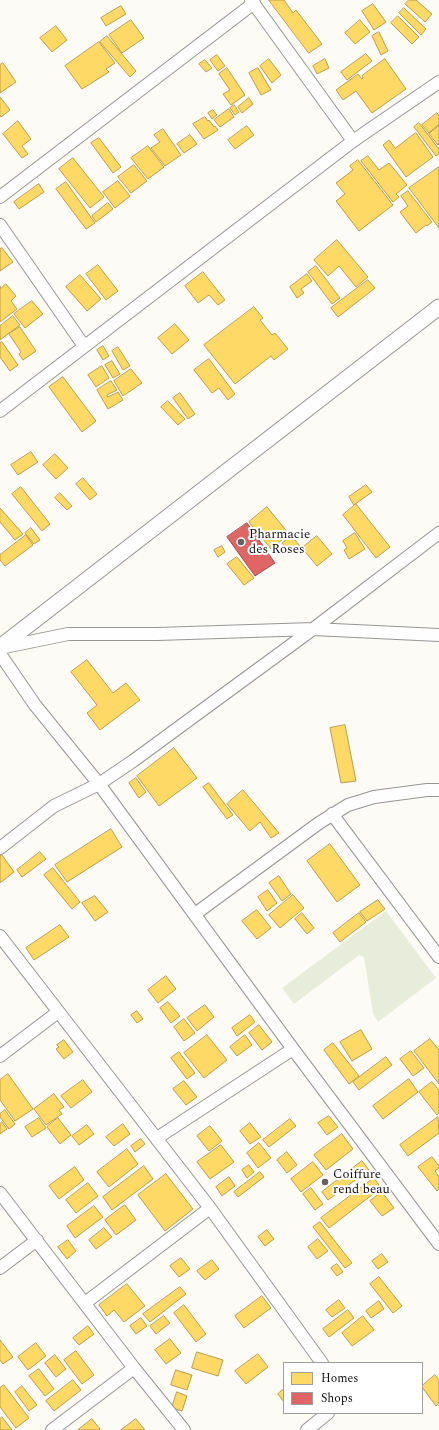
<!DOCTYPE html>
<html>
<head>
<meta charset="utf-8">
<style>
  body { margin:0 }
  #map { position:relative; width:439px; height:1430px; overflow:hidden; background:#fcfbf6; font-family:Spectral,serif }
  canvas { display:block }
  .legend { position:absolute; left:283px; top:1362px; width:140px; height:52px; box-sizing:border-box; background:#fff; border:1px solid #9f9f9f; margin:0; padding:5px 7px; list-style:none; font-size:12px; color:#101010 }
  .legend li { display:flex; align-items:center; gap:8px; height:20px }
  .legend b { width:20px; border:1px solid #9f9f9f }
</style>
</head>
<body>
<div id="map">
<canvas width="439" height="1430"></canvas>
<ul class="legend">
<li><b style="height:11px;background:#ffd966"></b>Homes</li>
<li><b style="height:11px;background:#e06666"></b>Shops</li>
</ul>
</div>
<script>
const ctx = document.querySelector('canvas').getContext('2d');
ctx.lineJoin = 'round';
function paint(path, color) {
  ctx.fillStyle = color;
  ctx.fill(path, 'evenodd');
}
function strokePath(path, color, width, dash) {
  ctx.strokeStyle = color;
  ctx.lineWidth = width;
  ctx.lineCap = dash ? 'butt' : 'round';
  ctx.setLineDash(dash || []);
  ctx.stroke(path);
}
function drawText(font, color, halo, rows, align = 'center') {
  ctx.font = font + ' Spectral,serif';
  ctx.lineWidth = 4;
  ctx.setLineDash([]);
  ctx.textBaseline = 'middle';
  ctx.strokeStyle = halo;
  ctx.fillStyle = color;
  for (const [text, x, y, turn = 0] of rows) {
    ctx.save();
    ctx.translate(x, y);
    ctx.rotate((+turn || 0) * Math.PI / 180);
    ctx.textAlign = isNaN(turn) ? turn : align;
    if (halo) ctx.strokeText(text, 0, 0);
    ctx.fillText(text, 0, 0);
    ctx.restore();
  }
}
paint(new Path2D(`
  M386 911 436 978 378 1022 373 1013 364 957 359 955 294 1004 282 988Z`), '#e7edda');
const homes = new Path2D(`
  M269 0H284L293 13 296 10 322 44 309 53Z
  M409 0H416L432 14 425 22 405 4Z
  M373 4 386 22 374 30 362 11Z
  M121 6 126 14 106 26 101 18Z
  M404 8 426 29 421 35 399 13Z
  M398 16 419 37 412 44 391 23Z
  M131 20 144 38 122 53 109 35Z
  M360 20 370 32 355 44 345 33Z
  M56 26 67 40 52 52 40 38Z
  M379 32 388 51 381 55 372 36Z
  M107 36 136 71 130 77 100 42Z
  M99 42 115 63 106 69 109 72 82 89 65 66Z
  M366 54 372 61 347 80 341 72Z
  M217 55 225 66 218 71 210 60Z
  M269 59 281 75 272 83 260 66Z
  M325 59 329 68 317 74 313 66Z
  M385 59 406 89 372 113 356 91 343 100 336 90 358 74 362 79 363 78 362 76Z
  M205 60 212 68 206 72 199 64Z
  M3 63 16 82 0 93V65Z
  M227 68 245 95 231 105 223 94 230 90 219 74Z
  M258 68 271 90 261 95 249 73Z
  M0 97 10 110 1 117 0 115Z
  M249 98 253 104 242 113 238 107Z
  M234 105 239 112 235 115 230 108Z
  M229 109 234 117 220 127 214 120Z
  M213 110 217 115 212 119 208 113Z
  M437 113 439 115V124L429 133 422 125Z
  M205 117 208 121 209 120 214 127 215 126 218 130 204 139 193 124Z
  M18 121 31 139 22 146 28 154 22 158 3 134Z
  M419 123 439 149V154L436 156 414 127Z
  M247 126 254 135 235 149 228 140Z
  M439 126V144L438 145 429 134Z
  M163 129 181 155 165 166 151 148 160 142 154 135Z
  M416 133 433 157 406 177 383 145 389 140 395 148Z
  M190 135 197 144 184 153 177 144Z
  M99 138 121 167 113 173 91 143Z
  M148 146 164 167 148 179 131 158Z
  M368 156 379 170 389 163 407 185 396 194 399 197 393 202 361 161Z
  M73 158 104 197 90 208 59 169Z
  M358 160 393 205 359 231 336 201 345 194 336 183 353 170 350 166Z
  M134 165 147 181 131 193 118 177Z
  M439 167V228L409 188Z
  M118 181 130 196 115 208 103 192Z
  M66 182 95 223 86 229 56 189Z
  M39 184 44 192 19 209 14 202Z
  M408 191 432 222 427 226 426 225 416 233 400 212 408 206 401 196Z
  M108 203 113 209 96 222 92 216Z
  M337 240 368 277 356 287 339 266 328 276 314 260Z
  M2 248 13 262 0 271V249Z
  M98 265 118 291 106 300 86 274Z
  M316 266 340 298 332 304 308 272Z
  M203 272 225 300 218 305 209 295 198 303 185 286Z
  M307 274 312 281 301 289 304 293 297 298 290 287Z
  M80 275 101 299 87 311 66 287Z
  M368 280 375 288 338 317 331 308Z
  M6 284 16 296 11 301 17 309 0 322V286L1 288Z
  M32 301 43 314 25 328 14 314Z
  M254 307 263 318 260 320 272 335 275 333 288 349 274 360 271 356 235 384 204 345Z
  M13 316 20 325 0 340V326Z
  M175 324 189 340 172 354 158 338Z
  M20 327 36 351 23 360 19 354 21 352 9 334Z
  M2 342 18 365 10 371 0 357V343Z
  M103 346 109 356 103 360 97 350Z
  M118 347 130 366 123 370 112 351Z
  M209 359 235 394 228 400 219 388 212 393 194 370Z
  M112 361 120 374 113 378 105 365Z
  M102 366 109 378 96 387 88 375Z
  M131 369 142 383 123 396 114 381Z
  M63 377 96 421 82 432 49 387Z
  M111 381 117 390 107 395 108 397 118 392 123 400 108 409 97 390Z
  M180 393 195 414 188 419 173 398Z
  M168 401 185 419 178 425 161 407Z
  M31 452 38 462 18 475 11 465Z
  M55 454 68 468 56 479 43 465Z
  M83 478 97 494 90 500 76 484Z
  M366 485 372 492 354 505 349 497Z
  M21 487 50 524 42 531 12 494Z
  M60 493 72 506 67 510 55 498Z
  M356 504 390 547 376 558 343 515Z
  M267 507 289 534 271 549 249 522Z
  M0 508 23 534 15 540 0 522Z
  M31 528 40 540 34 544 25 533Z
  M355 533 365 549 349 559 344 550 347 548 343 541Z
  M290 534 300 546 291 554 282 543 286 540 285 538Z
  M26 535 33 545 5 566 0 560V555Z
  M317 536 332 554 317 566 302 548Z
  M222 546 225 552 218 557 214 550Z
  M237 557 254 578 244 585 227 564Z
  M87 660 113 693 126 683 140 700 100 730 87 713 97 705 71 672Z
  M345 725 356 781 341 783 330 728Z
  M174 748 197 778 159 806 137 776Z
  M136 778 146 792 139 798 129 783Z
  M209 783 233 815 227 819 203 787Z
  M243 790 279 833 271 838 260 822 250 831 227 804Z
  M111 829 122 847 67 882 55 865Z
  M330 844 360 885 337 902 307 861Z
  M40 852 46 859 22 877 17 870Z
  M2 855 14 872 0 883V856Z
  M53 868 80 902 72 909 44 875Z
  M279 876 291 894 282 901 269 883Z
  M268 890 277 903 267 911 258 897Z
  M293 895 304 908 280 928 269 915Z
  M95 896 108 912 95 921 82 903Z
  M378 900 385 909 367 921 360 912Z
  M257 910 271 928 257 939 242 921Z
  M302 913 314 928 307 934 295 919Z
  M359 913 366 922 340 942 333 933Z
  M60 925 69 937 34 960 26 948Z
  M166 976 176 989 158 1003 148 990Z
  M168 1002 180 1016 171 1023 160 1008Z
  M205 1005 214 1017 197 1031 187 1018Z
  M137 1011 143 1019 137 1023 131 1015Z
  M250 1015 255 1022 237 1036 232 1028Z
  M184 1019 195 1033 184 1041 174 1027Z
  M259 1025 272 1042 262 1050 249 1033Z
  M361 1030 372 1049 352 1061 340 1042Z
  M207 1035 227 1060 204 1078 184 1053Z
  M245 1035 252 1045 237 1056 230 1047Z
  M430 1039 439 1050V1084L414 1051Z
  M64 1040 73 1052 64 1059 56 1049 59 1047 57 1045Z
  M333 1043 359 1076 349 1084 324 1050Z
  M411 1051 424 1068 413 1076 400 1059Z
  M179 1052 195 1073 187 1079 171 1058Z
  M386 1057 392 1065 359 1090 353 1082Z
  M8 1074 33 1109 15 1121 0 1100V1080Z
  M409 1079 418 1092 383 1119 373 1106Z
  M83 1080 92 1092 71 1108 61 1096Z
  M184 1081 197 1097 186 1105 173 1089Z
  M432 1082 439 1090V1113L437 1115 419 1092Z
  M54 1094 64 1107 59 1110 62 1114 46 1125 34 1109Z
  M5 1110 15 1124 9 1129 0 1117V1114Z
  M329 1116 338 1127 327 1135 318 1123Z
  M438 1117 439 1133 408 1156 400 1145Z
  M39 1118 46 1128 32 1137 25 1127Z
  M58 1118 71 1135 60 1144 47 1127Z
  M290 1119 296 1126 269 1147 263 1140Z
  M2 1122 7 1129 0 1134V1124Z
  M250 1123 261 1137 250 1144 240 1131Z
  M123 1124 130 1134 114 1146 106 1137Z
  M87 1125 94 1134 79 1145 72 1136Z
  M210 1126 222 1141 209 1151 197 1136Z
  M342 1134 353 1149 326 1170 314 1155Z
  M141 1139 145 1144 135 1152 131 1146Z
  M259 1143 271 1158 258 1168 247 1153Z
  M221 1145 234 1162 210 1179 197 1162Z
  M127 1149 138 1164 109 1187 97 1172Z
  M287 1152 297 1165 287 1173 277 1160Z
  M432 1157 439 1166V1168L435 1171 439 1177V1189L437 1191 418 1167Z
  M362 1161 369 1170 328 1200 322 1192Z
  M313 1162 323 1175 301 1192 291 1179Z
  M249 1165 254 1172 247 1178 242 1170Z
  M144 1166 153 1179 112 1210 103 1197Z
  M75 1167 84 1180 59 1199 49 1186Z
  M260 1172 264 1177 238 1197 234 1192Z
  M166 1174 193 1209 165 1231 138 1195Z
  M229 1177 235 1186 222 1196 216 1187Z
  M374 1178 381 1188 329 1228 321 1218Z
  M88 1183 98 1196 76 1213 66 1200Z
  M311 1188 323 1204 315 1210 303 1194Z
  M382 1192 394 1208 382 1216 370 1201Z
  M125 1205 136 1220 116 1235 105 1220Z
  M94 1206 103 1217 75 1238 67 1226Z
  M320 1222 352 1263 345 1268 313 1227Z
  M104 1228 112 1237 96 1249 89 1240Z
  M267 1230 274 1239 265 1246 258 1237Z
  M318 1239 328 1251 317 1259 308 1247Z
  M68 1240 76 1251 67 1259 58 1247Z
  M382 1254 388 1262 378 1269 372 1261Z
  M181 1258 190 1269 179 1277 170 1266Z
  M212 1260 219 1269 205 1280 197 1271Z
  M337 1264 343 1272 337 1276 331 1268Z
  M379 1277 402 1306 393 1313 370 1284Z
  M127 1284 145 1306 124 1322 114 1310 107 1316 99 1305Z
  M180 1287 186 1294 150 1322 143 1314Z
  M262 1296 271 1308 244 1328 235 1316Z
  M339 1300 345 1308 332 1317 326 1310Z
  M379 1301 384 1309 371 1318 366 1311Z
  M184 1305 206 1334 196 1342 174 1313Z
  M348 1310 354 1318 329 1337 323 1329Z
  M164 1316 170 1323 156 1334 150 1326Z
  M363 1316 374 1330 352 1346 342 1333Z
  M141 1318 147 1326 136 1334 130 1326Z
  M88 1326 94 1334 79 1345 73 1338Z
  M170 1339 181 1353 166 1364 155 1350Z
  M0 1340 13 1357 3 1364 0 1360Z
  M36 1343 46 1356 28 1370 18 1357Z
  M76 1351 94 1375 82 1384 64 1360Z
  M197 1352 223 1360 218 1376 192 1368Z
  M258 1354 268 1367 246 1384 235 1371Z
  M55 1355 66 1369 56 1377 45 1363Z
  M39 1369 54 1389 45 1396 29 1376Z
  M176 1370 192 1375 187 1390 171 1385Z
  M435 1375 439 1380V1403L436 1406 422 1387V1386Z
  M73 1380 81 1390 54 1411 46 1401Z
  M4 1385 29 1418 16 1428 0 1407V1388Z
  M22 1386 37 1405 29 1411 15 1392Z
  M284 1389V1402L278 1394Z
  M177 1392 187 1396 182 1411 172 1408Z
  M2 1417 12 1430H0V1419Z
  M92 1419 100 1429 99 1430H78Z
  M136 1419 145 1430H121Z`);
paint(homes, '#ffd966');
strokePath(homes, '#b79d4c', 1);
const shops = new Path2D(`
  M247 523 275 563 255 576 227 537Z`);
paint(shops, '#e06666');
strokePath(shops, '#a24c4c', 1);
const minor = new Path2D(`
  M251 0 353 141
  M0 197 254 3
  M0 225 84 346
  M0 411 353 141 439 82
  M0 648 68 634H157L313 629 439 635
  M0 654 35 705 99 784 293 1049 439 1244
  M332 814 439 957
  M0 848 54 806 99 784 133 761 313 629 439 533
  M195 914 319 823 348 805 374 797 427 790H439
  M0 936 210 1208 322 1363
  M0 1056 58 1012
  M157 1138 293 1049
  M0 1193 134 1368 184 1430
  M0 1268 37 1240
  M85 1303 210 1208
  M52 1430 134 1368
  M307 1430 328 1413`);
const tertiary = new Path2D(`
  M0 647 439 307`);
strokePath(minor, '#969694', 14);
strokePath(tertiary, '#969694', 17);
strokePath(minor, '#fffefe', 12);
strokePath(tertiary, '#fffefe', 15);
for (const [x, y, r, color] of [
  [241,542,4,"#636260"],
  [325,1182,4,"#636260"]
]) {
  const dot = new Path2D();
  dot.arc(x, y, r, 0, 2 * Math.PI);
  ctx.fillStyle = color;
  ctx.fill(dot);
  strokePath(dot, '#fff', 1.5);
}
drawText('13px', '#101010', '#fff', [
  ["Pharmacie",249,535],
  ["des Roses",249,550],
  ["Coiffure",333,1175],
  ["rend beau",333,1190]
], 'left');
</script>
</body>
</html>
